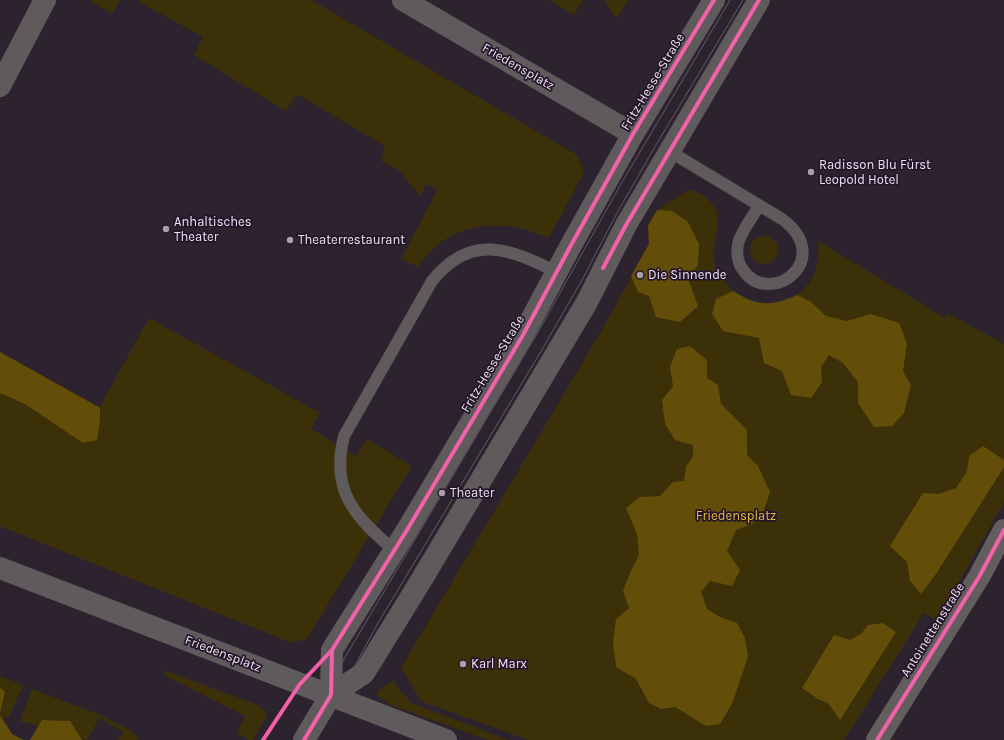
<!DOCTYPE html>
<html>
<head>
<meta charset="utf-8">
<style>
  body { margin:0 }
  canvas { display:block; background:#2c232f }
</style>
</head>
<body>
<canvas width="1004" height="740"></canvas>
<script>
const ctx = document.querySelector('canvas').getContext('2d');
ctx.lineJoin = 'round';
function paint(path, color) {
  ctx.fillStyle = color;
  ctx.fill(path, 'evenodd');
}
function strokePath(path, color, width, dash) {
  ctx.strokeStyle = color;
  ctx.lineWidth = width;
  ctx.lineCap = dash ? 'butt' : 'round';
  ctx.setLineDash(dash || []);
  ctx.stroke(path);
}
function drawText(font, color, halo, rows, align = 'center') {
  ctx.font = font + ' Karla,sans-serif';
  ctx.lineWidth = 3.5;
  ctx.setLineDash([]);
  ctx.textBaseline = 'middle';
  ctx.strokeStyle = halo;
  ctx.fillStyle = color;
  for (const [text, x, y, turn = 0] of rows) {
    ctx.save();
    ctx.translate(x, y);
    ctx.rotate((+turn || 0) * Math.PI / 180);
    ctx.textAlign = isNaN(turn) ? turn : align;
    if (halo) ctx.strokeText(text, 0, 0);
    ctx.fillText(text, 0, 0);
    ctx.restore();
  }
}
paint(new Path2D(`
  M88 0H120L112 13Z
  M136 0H311L577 155 584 172 549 238C539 235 530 230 520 228 491 222 458 227 436 246 429 252 423 261 418 267L401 259 438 189 426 184 420 196 399 170 381 161 385 146 297 94 286 111 194 55 203 37Z
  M550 0H583L574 15Z
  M605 0H628L618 17 613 15Z
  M688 190C699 192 706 196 713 205 725 222 711 243 714 261 716 271 725 283 732 290 753 311 793 306 810 282 818 269 819 256 818 241L945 318 947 313 1004 344V502L937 621 924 613 844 740H528L421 701 401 668 606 323 649 244 648 226 657 210Z
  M750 250a14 14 0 1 1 28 0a14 14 0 1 1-28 0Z
  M149 318 320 413 311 429 356 456 367 439 412 466 306 640 290 642 0 526V352L100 407Z
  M166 671 258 705 268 714 253 740H249L237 733 245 716 164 675Z
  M0 676 23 685 9 717 2 718 0 713 5 692 0 688Z
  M393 681 411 703 508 740H488L393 706 378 696 377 692 384 686Z
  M32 689 100 715 132 731 139 740H118L123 732 99 718 87 740 80 739 70 721 42 720 39 726 20 721Z`), '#3c3008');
paint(new Path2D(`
  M657 210 672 211 688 222 699 244 698 265 688 279 698 306 680 322 656 317 649 296 638 292 631 276 649 244 648 226Z
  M733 291C757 306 771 307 797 295L811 302 826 316 847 321 871 314 899 323 907 344 903 371 911 385 904 413 892 426 874 427 858 403V382L843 363 829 355 821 367 822 382 811 398 791 395 782 371 764 363 759 338 723 331 712 314 716 299Z
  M690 346 707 360V378L718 385 721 404 747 430V455L758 466 770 492 764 510 752 524 736 530 727 551 740 570 732 586 710 581 701 592 707 609 720 617 737 623 745 638 748 657 732 704 720 724 706 726 675 707 661 709 649 703 636 679 616 667 613 642 616 619 629 608 623 591 630 573 639 555 637 534 626 508 640 497 660 496 673 482 684 481 686 467 693 456V445L675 440 665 424 662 400 673 386 670 367 677 349Z
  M0 352 100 408V420L97 440 83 443 25 404 0 393Z
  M983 446 1004 460V467L936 574 921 594 910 581 907 562 890 546 923 493 939 494 956 488 967 472 969 456Z
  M883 623 896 632 840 720 828 703 818 699 802 688 834 635 850 640 861 634 868 625Z
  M0 688 5 692 0 713Z
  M0 715 12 734 24 740H0Z
  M42 720 70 721 82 740H30Z`), '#624e09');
strokePath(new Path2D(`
  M669 151 782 219C836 259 770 309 743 270 738 263 736 253 738 244 741 231 752 218 759 206
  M394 550C355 517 330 491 344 436L432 281C471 232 510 249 557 272`), '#5f5b5c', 12);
strokePath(new Path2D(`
  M403 0 633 134
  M0 86 45 0
  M0 568 446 740
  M331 695 332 650 407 530 523 335 570 247 633 134 714 0
  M304 740 331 695 364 673 422 579 587 302 626 225 759 0`), '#5f5b5c', 22);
strokePath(new Path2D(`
  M877 740 979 577 1004 530`), '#635e5e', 22);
strokePath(new Path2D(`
  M296 740 538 332 621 184 730 0
  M312 740 344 686 378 623 540 353 582 280 617 213 656 145 743 0`), '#615a61', 1);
strokePath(new Path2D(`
  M603 268 626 225 759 0
  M263 740 300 684 332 650
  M304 740 331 695 332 650 407 530 523 335 570 247 633 134 714 0
  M877 740 979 577 1004 530`), '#f560ab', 4);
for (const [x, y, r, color] of [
  [811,172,4,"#aa9fad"],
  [166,229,4,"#aa9fad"],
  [290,240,4,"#aa9fad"],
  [640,275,4,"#aa9fad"],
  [442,493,4,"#aa9fad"],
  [463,664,4,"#aa9fad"]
]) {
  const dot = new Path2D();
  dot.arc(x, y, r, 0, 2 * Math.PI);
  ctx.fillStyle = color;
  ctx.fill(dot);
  strokePath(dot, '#25152a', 1.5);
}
drawText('13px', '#eee2f1', '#25152a', [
  ["Friedensplatz",518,67,30],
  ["Fritz-Hesse-Straße",653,82,-59],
  ["Fritz-Hesse-Straße",493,364,-59],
  ["Antoinettenstraße",933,630,-58],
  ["Friedensplatz",223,654,21]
]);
drawText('13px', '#eee2f1', '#25152a', [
  ["Radisson Blu Fürst",819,165],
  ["Leopold Hotel",819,180],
  ["Anhaltisches",174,222],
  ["Theater",174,237],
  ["Theaterrestaurant",298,240],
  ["Die Sinnende",648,275],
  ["Theater",450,493],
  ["Karl Marx",471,664]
], 'left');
drawText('13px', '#e4bd3d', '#25152a', [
  ["Friedensplatz",736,516]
]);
</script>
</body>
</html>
